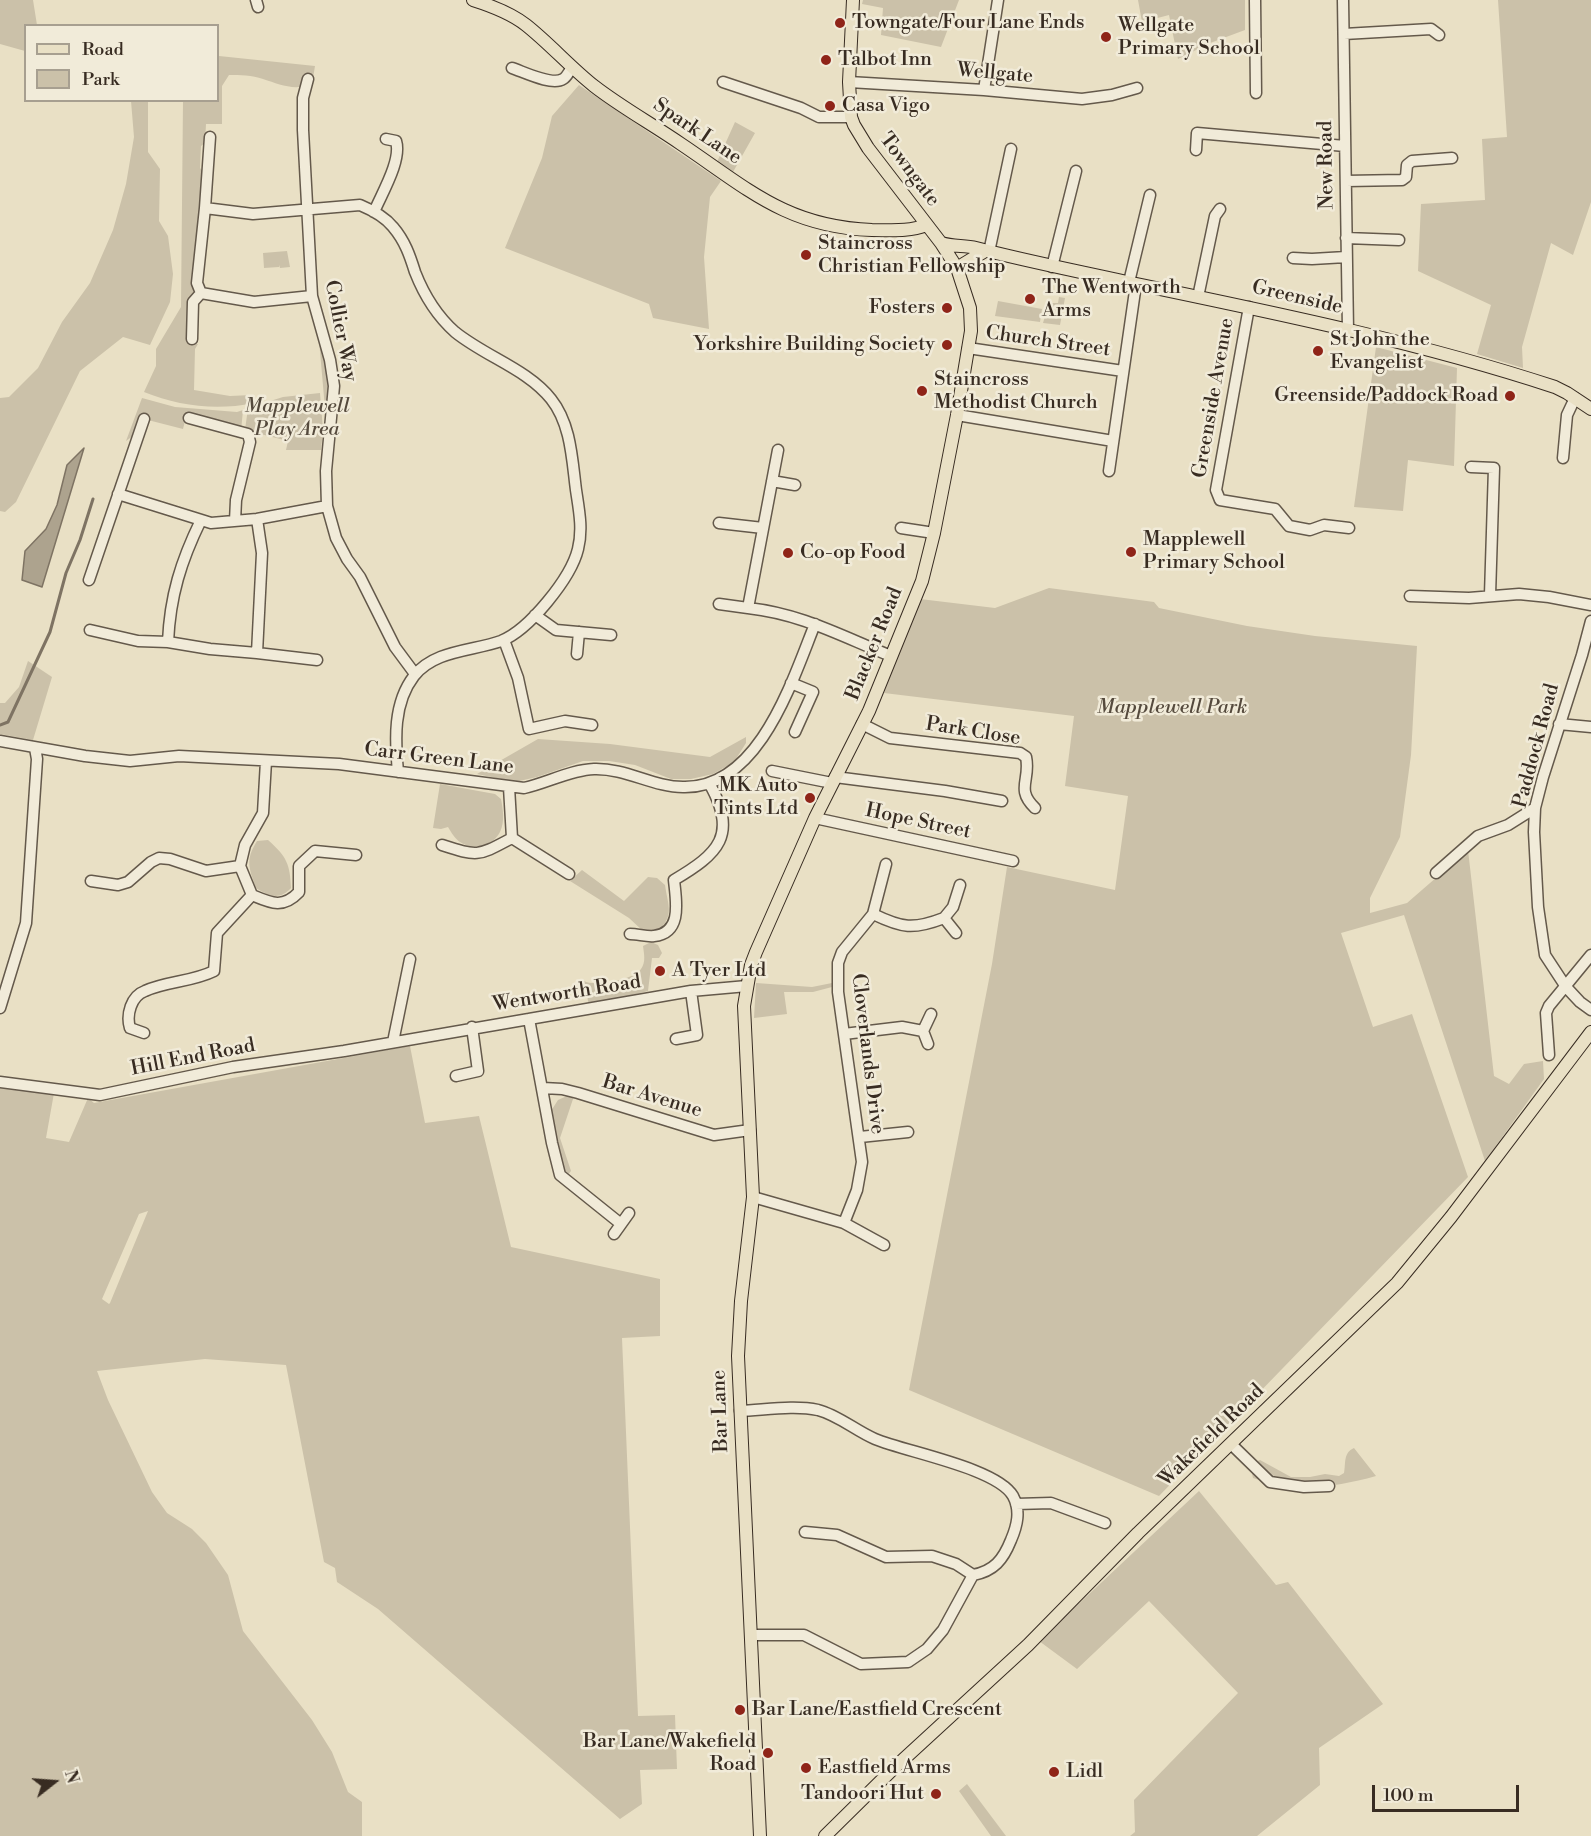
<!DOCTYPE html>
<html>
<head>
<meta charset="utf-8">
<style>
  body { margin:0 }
  #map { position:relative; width:1591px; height:1836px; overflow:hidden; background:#e9e0c5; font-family:"Libre Bodoni",serif }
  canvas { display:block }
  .legend { position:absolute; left:24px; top:24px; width:195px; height:78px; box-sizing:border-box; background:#f1ebd9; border:2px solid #a79f90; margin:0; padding:8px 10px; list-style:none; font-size:18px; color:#382c22 }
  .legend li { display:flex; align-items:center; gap:12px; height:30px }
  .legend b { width:30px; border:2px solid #a79f90 }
  .north { position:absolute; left:24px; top:1752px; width:60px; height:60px; -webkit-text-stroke:4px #f1ebd9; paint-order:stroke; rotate:73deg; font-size:16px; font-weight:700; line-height:24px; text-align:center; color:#382c22 }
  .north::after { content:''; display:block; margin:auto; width:21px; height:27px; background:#382c22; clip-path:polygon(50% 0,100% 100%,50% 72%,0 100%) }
  .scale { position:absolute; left:1372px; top:1785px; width:147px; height:27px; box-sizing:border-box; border:3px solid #382c22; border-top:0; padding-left:8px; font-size:18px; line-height:21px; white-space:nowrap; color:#382c22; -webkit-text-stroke:4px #f1ebd9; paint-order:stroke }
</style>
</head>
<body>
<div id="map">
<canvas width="1591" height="1836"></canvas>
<ul class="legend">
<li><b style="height:8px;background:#e9e0c5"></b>Road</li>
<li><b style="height:16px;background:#cbc1a9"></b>Park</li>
</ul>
<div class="north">N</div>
<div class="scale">100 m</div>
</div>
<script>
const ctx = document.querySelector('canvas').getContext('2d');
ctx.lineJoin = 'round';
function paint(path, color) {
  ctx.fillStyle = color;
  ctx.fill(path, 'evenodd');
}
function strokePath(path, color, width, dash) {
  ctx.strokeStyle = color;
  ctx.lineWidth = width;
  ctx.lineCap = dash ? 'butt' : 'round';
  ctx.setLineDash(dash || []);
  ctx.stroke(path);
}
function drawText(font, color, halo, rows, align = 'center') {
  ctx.font = font + ' "Libre Bodoni",serif';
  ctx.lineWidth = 5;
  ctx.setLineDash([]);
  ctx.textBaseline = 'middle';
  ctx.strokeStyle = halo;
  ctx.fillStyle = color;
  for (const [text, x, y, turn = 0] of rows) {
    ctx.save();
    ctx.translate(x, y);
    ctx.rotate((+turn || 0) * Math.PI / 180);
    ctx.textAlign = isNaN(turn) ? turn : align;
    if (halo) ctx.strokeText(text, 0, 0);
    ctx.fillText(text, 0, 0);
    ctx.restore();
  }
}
paint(new Path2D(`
  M0 0H33L37 25H41L26 26 25 51 0 44Z
  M863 0H959L941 47 881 35 883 8 862 4Z
  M1138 0H1245V30L1210 43 1178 59 1169 15 1142 22Z
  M1498 0H1591V202L1573 255 1551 243 1522 347 1523 368 1477 354 1491 305 1418 271 1421 204 1485 200 1482 139 1507 137Z
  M219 56 315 66 313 78 305 79 300 87C286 88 276 83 263 79 252 75 240 75 229 75L222 86V124H206L205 143 201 146 200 168 204 173 196 289 190 301 189 343 198 344 195 349 194 390 230 396 252 395 253 403C217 411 178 406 144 392L156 366V349L181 307 183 101 218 100V57Z
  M579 85 721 181 710 197 704 257 709 329 653 318 649 304 505 248 542 158 552 116Z
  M131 101H148V152L160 169 159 221 168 236 173 274 170 302 150 345 123 337 80 371 16 502 5 512 0 511V398L9 397 38 368 62 322 90 283 113 230 126 184 134 137Z
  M735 122 755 133 733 172 717 162Z
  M287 251 290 267 280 268 279 265V267L264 268 263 253Z
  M1059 297 1065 298 1060 325 1043 323 1048 306H1051L1052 303H1058Z
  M998 301 1042 309 1040 322 995 316Z
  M319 340C331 365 329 393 326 420Z
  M1376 347 1457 368 1454 466 1408 460 1403 511 1354 507Z
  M320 393 323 430 321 450H286L288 441 245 430 248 408 283 397Z
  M142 398 175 407 237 412 243 410 241 431 186 417 183 429 144 419 138 432 126 441Z
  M1049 588 1154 602 1159 608 1247 626 1315 636 1417 646 1411 755 1400 837 1370 898V913L1407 903 1468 850 1494 1076 1509 1084 1524 1064 1543 1061 1544 1079 1485 1161 1404 915 1341 933 1373 1027 1412 1014 1468 1177 1159 1496 909 1390 992 964 1007 867 1115 890 1128 796 1065 786 1074 716 884 693 894 663 920 599 995 608Z
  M28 661 52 677 33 740 0 734V703H5L19 687Z
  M746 737V743L734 762 713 774 691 779H671L635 765 609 761H583L537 777 515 782 477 774 538 739 610 744 710 757Z
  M440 784 495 794 501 799C503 809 505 822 500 832 493 846 473 851 460 842 455 839 451 832 448 827L441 829 433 828Z
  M268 840C287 857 290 864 291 888 280 900 270 897 256 888 249 868 245 860 257 841Z
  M582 870 624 901 648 877 657 878 665 885C668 906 675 916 657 932L643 931 629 918 570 881Z
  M651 942 658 945 662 953 659 958H652L648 991 589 1006 584 981C595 987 634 980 641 969 646 962 644 954 643 946Z
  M756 983 812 987 832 983V987L813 992H784L787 1014 754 1018Z
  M410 1046 425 1123 479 1116 511 1247 660 1279V1336L622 1338 638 1716 675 1715 677 1769 640 1770 642 1804 620 1819 378 1609 337 1582 335 1568 324 1562 286 1365 205 1359 97 1371 108 1400 152 1492 167 1513 192 1529 206 1543 228 1575 243 1631 312 1720 332 1752 348 1792 362 1802V1836H0V1087L54 1093 46 1138 69 1142 88 1098 94 1103ZM148 1211 110 1303 109 1304 102 1299 139 1214Z
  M567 1096H574L560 1138 571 1171 567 1176 564 1171 551 1111 558 1100Z
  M1354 1448 1376 1476C1333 1488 1297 1492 1253 1478L1251 1469 1255 1462 1260 1460 1291 1477H1310L1325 1474 1339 1476 1344 1473C1346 1463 1343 1453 1354 1448Z
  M1199 1491 1276 1585 1288 1582 1383 1704 1319 1748 1320 1785 1257 1836H1130L1135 1832 1134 1800 1238 1693 1149 1601 1077 1669 1039 1641Z
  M967 1784 1006 1836H991L959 1791Z`), '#cbc1a9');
const water = new Path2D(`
  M84 448 42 587 22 580 25 551 46 529 57 505 67 465Z`);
paint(water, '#ada38e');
strokePath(water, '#7e7363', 1.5);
strokePath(new Path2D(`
  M0 725 8 722 50 632 66 573 80 540 93 499`), '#7e7363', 3);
const minor = new Path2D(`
  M256 0 258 7
  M1255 0 1256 93
  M1343 0 1348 330
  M1344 34 1431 29 1439 35
  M512 68C524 72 552 86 563 79 567 77 569 71 572 68
  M308 79 303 98V130L312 296 330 360 334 386 326 471 327 506 336 538 347 559 360 577 395 647 415 674
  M723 82 801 108 819 117H851
  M849 82 984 90 1082 99 1112 95 1137 88
  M984 90 998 0
  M210 137 205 208 197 283 201 293 254 302 312 296
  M1196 150 1197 133 1345 146
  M1346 181 1402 180 1406 177 1407 165 1412 161 1452 158
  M205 208 253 214 360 205C372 210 385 217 393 227 405 241 410 256 415 272 424 295 437 316 455 332 486 357 527 369 551 399 571 424 572 459 576 490 579 510 583 529 578 549 571 578 529 630 501 641 473 651 434 650 414 676 393 703 395 740 398 772
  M374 212C382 193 402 160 396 141L386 139
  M1346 238 1399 240
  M989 252 1011 149
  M1293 258 1312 259 1346 257
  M1052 267 1076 171
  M1129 282 1150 195
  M1198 297 1215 216 1220 209
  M1249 307 1216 490 1220 500 1275 509 1289 526 1310 530 1324 525 1349 528
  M192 339 193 302 201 293
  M968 348 1123 371
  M957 415 1113 441
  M189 418 248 434 250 442 236 500 235 521
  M778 450 748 608C802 614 841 636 891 656
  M1563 458 1567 415 1575 398
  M1471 467 1494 468 1490 595
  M1109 471 1136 284
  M772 481 795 485
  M118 494 211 523 257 519 327 506
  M201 520C181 561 170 596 168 642L210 649 257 653 262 553 257 519
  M719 523 763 528
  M901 528 934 533
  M89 580 144 419
  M1410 596 1469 598 1519 594 1549 597 1591 605
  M719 604 748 608
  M535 615 556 630 611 635
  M1591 621 1582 655 1543 777 1535 808 1534 832 1538 907 1545 955 1566 987 1580 1002 1591 1010
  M90 630 138 641 168 642
  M504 640 518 678 529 729 565 721 592 725
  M257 653 317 660
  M577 654 579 632
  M791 683 813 692 795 732
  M862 724 890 738 1020 753 1026 757C1031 780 1015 789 1035 808
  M1559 724 1591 727
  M0 741 85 756 130 761 179 756 339 764 524 788C547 783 570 770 594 769 626 768 653 787 683 787 759 789 792 681 815 624
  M266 761 263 813 245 845 240 866 252 895C271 903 283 909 299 892V866L315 851 356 855
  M772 771 832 783
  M835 777 945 791 1002 801
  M509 787 512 838 569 874
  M815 818 1013 861
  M442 845C479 857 478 856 512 838
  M1436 873 1478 836 1508 825 1535 808
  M91 881 118 885 128 882 151 862 159 858 170 859 206 871 240 866
  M873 914C902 928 913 930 944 918L956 933
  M944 918 953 907 960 885
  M630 934C638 934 647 937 654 936 683 933 676 900 674 880 718 854 739 835 709 783
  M0 1008 26 923 37 759 35 748
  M529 1019 552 1143 560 1175 621 1224
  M923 1031 928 1044
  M144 1033 130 1028C126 1015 131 996 145 991 167 981 192 982 214 971L217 933 252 895
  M844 1034 902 1027 923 1031 931 1014
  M676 1039 697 1035 691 991
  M393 1042 410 959
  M1549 1055 1546 1013 1549 1006 1591 955
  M456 1076 478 1071 472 1027
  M0 1082 100 1095 233 1067 344 1051 691 991 747 986
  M543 1088 562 1089 578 1093 714 1135 750 1130
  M860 1137 908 1132
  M753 1197 844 1223 884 1245
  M844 1223 857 1190 862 1162 838 992V963L842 952 873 914 886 864
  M614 1234 629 1213
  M740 1411C765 1410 794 1405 818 1410 838 1415 856 1431 875 1439 906 1452 997 1468 1013 1496 1021 1511 1017 1526 1011 1540 1003 1560 994 1571 973 1575L943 1630 927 1649 908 1662 861 1664 804 1635H751
  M1231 1444 1270 1482 1304 1487 1329 1486
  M1016 1504 1051 1503 1105 1523
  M805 1532 837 1535 886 1557 932 1556 956 1564 973 1575`);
const major = new Path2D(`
  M473 0C492 6 511 13 526 25 550 44 570 67 594 86 621 107 652 124 681 144 748 189 787 227 872 230 891 230 909 232 926 225
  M941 243C953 247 965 245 976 248 1026 261 1077 271 1127 282 1271 312 1415 341 1555 387L1567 393 1591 409
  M957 268 985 251
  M760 1836 738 1356 741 1301 753 1197 744 1006 751 965 756 952 815 818 869 711 922 581 934 533 957 415 971 331 970 308 957 268 941 243 868 148 854 125 851 117 849 82 853 0
  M825 1836 893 1769 1028 1645 1138 1533 1397 1283 1451 1217 1591 1032`);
strokePath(minor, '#64594b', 13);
strokePath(major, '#382c22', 14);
strokePath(minor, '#f1ebd9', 10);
strokePath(major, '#e9e0c5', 12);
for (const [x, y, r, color] of [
  [840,23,6,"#8f2418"],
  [1106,37,6,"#8f2418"],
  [826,60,6,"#8f2418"],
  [830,106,6,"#8f2418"],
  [806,255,6,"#8f2418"],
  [1030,299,6,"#8f2418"],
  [947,308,6,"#8f2418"],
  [947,345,6,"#8f2418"],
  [1318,351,6,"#8f2418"],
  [922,391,6,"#8f2418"],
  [1510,396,6,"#8f2418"],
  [1131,552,6,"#8f2418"],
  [788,553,6,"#8f2418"],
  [810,798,6,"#8f2418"],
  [660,971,6,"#8f2418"],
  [740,1710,6,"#8f2418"],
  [768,1753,6,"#8f2418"],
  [806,1768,6,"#8f2418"],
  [1054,1772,6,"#8f2418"],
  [936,1794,6,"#8f2418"]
]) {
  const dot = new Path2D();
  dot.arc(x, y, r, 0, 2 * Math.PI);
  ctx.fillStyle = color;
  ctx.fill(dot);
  strokePath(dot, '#f1ebd9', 2);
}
drawText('20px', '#382c22', '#f1ebd9', [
  ["Towngate/Four Lane Ends",852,23],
  ["Wellgate",1118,26],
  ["Primary School",1118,49],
  ["Talbot Inn",838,60],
  ["Casa Vigo",842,106],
  ["Staincross",818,244],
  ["Christian Fellowship",818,267],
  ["The Wentworth",1042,288],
  ["Arms",1042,311],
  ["Fosters",935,308,"right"],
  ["St John the",1330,340],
  ["Evangelist",1330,363],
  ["Yorkshire Building Society",935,345,"right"],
  ["Staincross",934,380],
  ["Methodist Church",934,403],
  ["Greenside/Paddock Road",1498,396,"right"],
  ["Mapplewell",1143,540],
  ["Primary School",1143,563],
  ["Co-op Food",800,553],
  ["MK Auto",798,786,"right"],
  ["Tints Ltd",798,809,"right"],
  ["A Tyer Ltd",672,971],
  ["Bar Lane/Eastfield Crescent",752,1710],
  ["Bar Lane/Wakefield",756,1742,"right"],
  ["Road",756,1765,"right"],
  ["Eastfield Arms",818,1768],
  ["Lidl",1066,1772],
  ["Tandoori Hut",924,1794,"right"]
], 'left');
drawText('20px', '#382c22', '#f1ebd9', [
  ["Wellgate",995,74,5],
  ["Spark Lane",697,132,34],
  ["New Road",1327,165,-91],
  ["Towngate",909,170,53],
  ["Greenside",1297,298,13],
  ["Collier Way",340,331,79],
  ["Church Street",1048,342,8],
  ["Greenside Avenue",1214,398,-80],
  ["Blacker Road",875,644,-68],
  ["Park Close",973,732,9],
  ["Paddock Road",1537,746,-75],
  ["Carr Green Lane",439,759,7],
  ["Hope Street",918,822,12],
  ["Wentworth Road",567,994,-9],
  ["Cloverlands Drive",867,1054,83],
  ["Hill End Road",193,1058,-11],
  ["Bar Avenue",652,1097,17],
  ["Bar Lane",721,1411,-92],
  ["Wakefield Road",1212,1436,-44]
]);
drawText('italic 20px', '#554a3d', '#f1ebd9', [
  ["Mapplewell",297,407],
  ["Play Area",297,430],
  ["Mapplewell Park",1172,708]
]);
</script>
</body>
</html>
